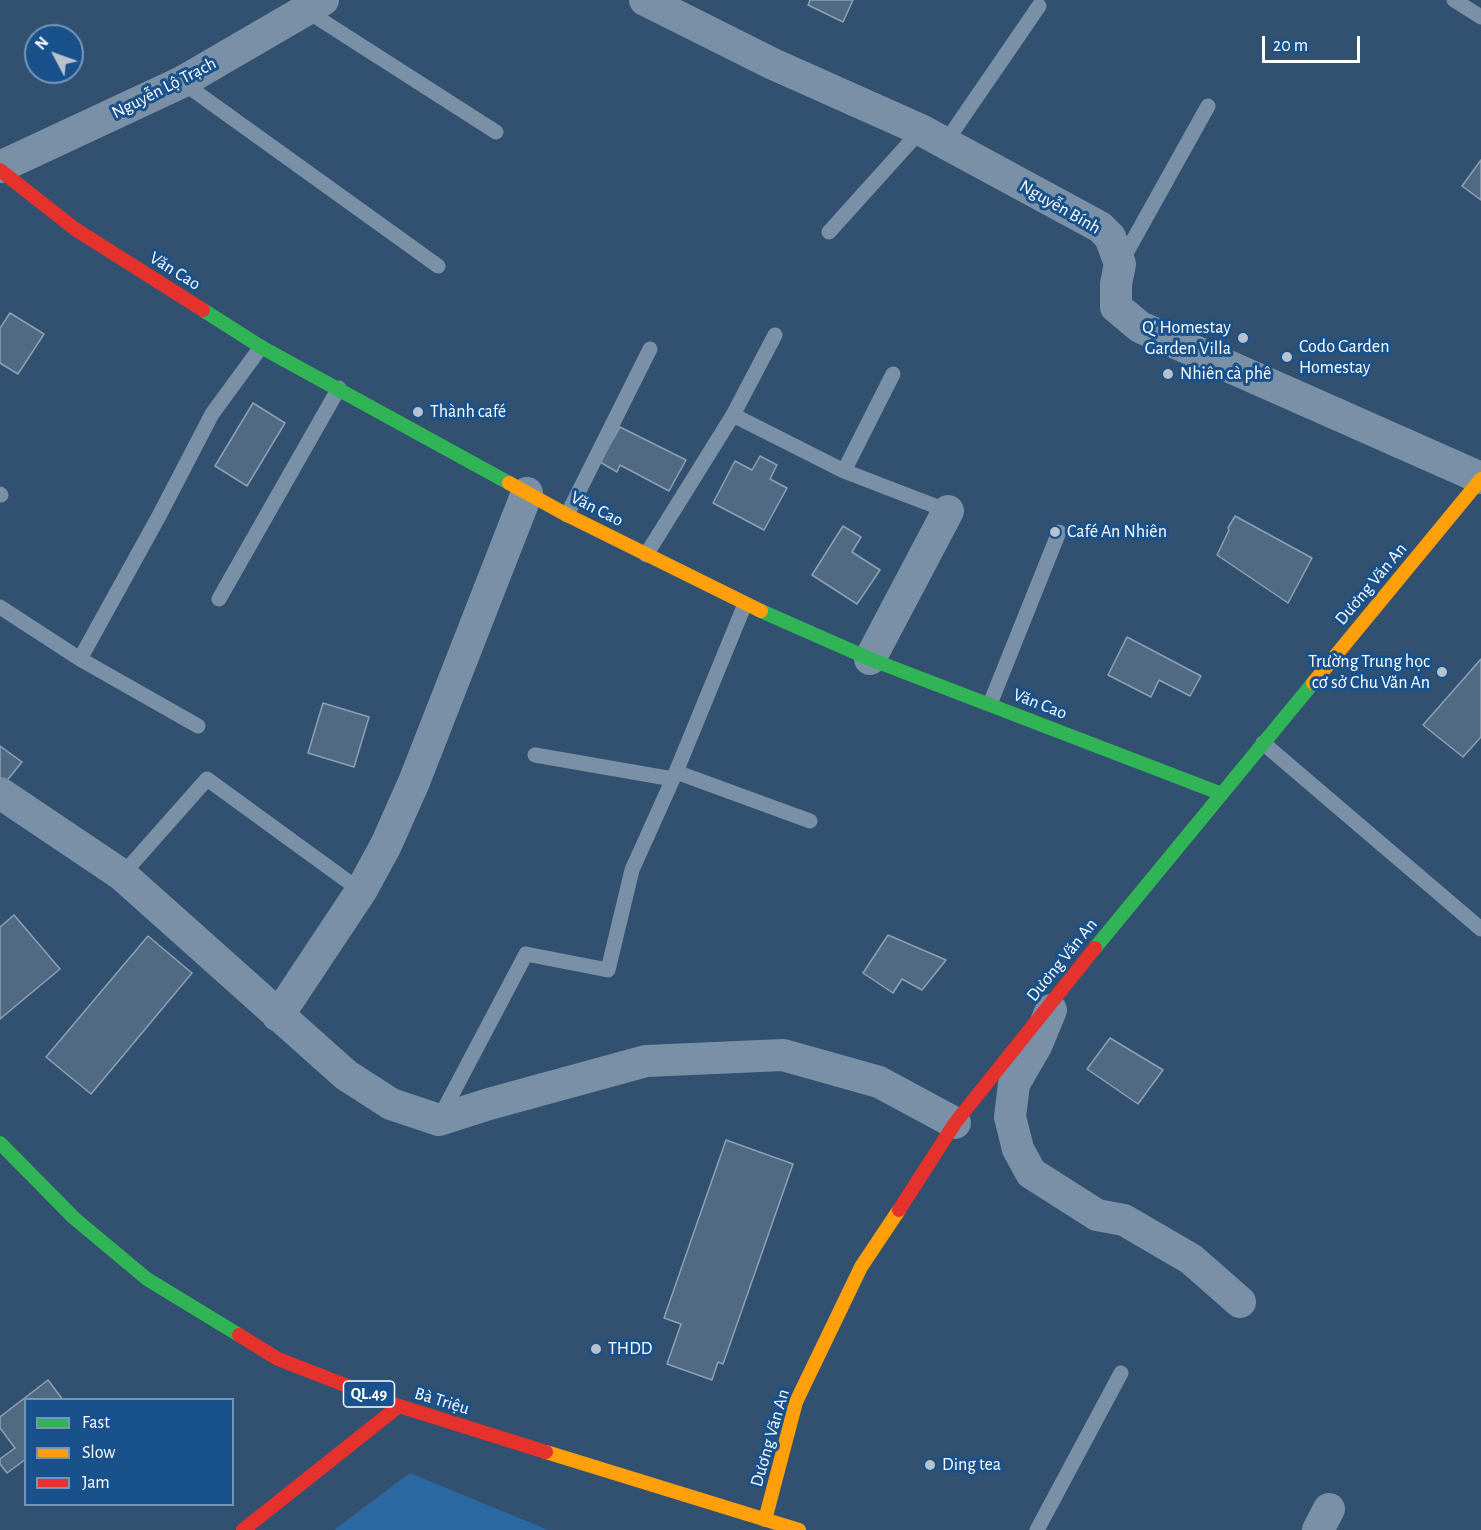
<!DOCTYPE html>
<html>
<head>
<meta charset="utf-8">
<style>
  body { margin:0 }
  #map { position:relative; width:1481px; height:1530px; overflow:hidden; background:#325171; font-family:"Alegreya Sans",sans-serif }
  canvas { display:block }
  .legend { position:absolute; left:24px; top:1398px; width:210px; height:108px; box-sizing:border-box; background:#18518b; border:2px solid #7497b9; margin:0; padding:8px 10px; list-style:none; font-size:18px; color:#fff }
  .legend li { display:flex; align-items:center; gap:12px; height:30px }
  .legend b { width:30px; border:2px solid #7497b9 }
  .north { position:absolute; left:24px; top:24px; width:60px; height:60px; box-sizing:border-box; background:#18518b; border:2px solid #7497b9; border-radius:50%; rotate:311deg; font-size:16px; font-weight:700; line-height:24px; text-align:center; color:#fff }
  .north::after { content:''; display:block; margin:auto; width:21px; height:27px; background:#b7c2cd; clip-path:polygon(50% 0,100% 100%,50% 72%,0 100%) }
  .scale { position:absolute; left:1262px; top:36px; width:98px; height:27px; box-sizing:border-box; border:3px solid #fff; border-top:0; padding-left:8px; font-size:18px; line-height:21px; white-space:nowrap; color:#fff; -webkit-text-stroke:4px #18518b; paint-order:stroke }
</style>
</head>
<body>
<div id="map">
<canvas width="1481" height="1530"></canvas>
<ul class="legend">
<li><b style="height:8px;background:#30b455"></b>Fast</li>
<li><b style="height:8px;background:#ff9f0a"></b>Slow</li>
<li><b style="height:8px;background:#e5322d"></b>Jam</li>
</ul>
<div class="north">N</div>
<div class="scale">20 m</div>
</div>
<script>
const ctx = document.querySelector('canvas').getContext('2d');
ctx.lineJoin = 'round';
function paint(path, color) {
  ctx.fillStyle = color;
  ctx.fill(path, 'evenodd');
}
function strokePath(path, color, width, dash) {
  ctx.strokeStyle = color;
  ctx.lineWidth = width;
  ctx.lineCap = dash ? 'butt' : 'round';
  ctx.setLineDash(dash || []);
  ctx.stroke(path);
}
function drawText(font, color, halo, rows, align = 'center') {
  ctx.font = font + ' "Alegreya Sans",sans-serif';
  ctx.lineWidth = 6;
  ctx.setLineDash([]);
  ctx.textBaseline = 'middle';
  ctx.strokeStyle = halo;
  ctx.fillStyle = color;
  for (const [text, x, y, turn = 0] of rows) {
    ctx.save();
    ctx.translate(x, y);
    ctx.rotate((+turn || 0) * Math.PI / 180);
    ctx.textAlign = isNaN(turn) ? turn : align;
    if (halo) ctx.strokeText(text, 0, 0);
    ctx.fillText(text, 0, 0);
    ctx.restore();
  }
}
paint(new Path2D(`
  M410 1473 548 1530H334Z`), '#2c68a2');
const building = new Path2D(`
  M810 0H853L843 22 808 5Z
  M1481 160V200L1462 186Z
  M10 313 44 334 18 374 0 363V328Z
  M253 403 285 423 247 486 215 466Z
  M620 427 686 460 669 491 620 465 617 472 600 462Z
  M760 456 777 465 770 479 787 488 764 530 713 503 735 461 752 470Z
  M1235 516 1312 558 1288 603 1217 555 1229 530 1228 528Z
  M843 526 861 537 852 552 880 570 857 604 812 575Z
  M1127 637 1201 676 1190 696 1159 680 1151 697 1108 675Z
  M1481 659V737L1463 757 1423 725Z
  M323 703 369 717 354 767 308 753Z
  M0 746 22 762 0 789Z
  M14 915 60 969 0 1019V927Z
  M888 935 946 960 922 990 902 979 893 993 863 973Z
  M148 936 192 973 91 1094 46 1057Z
  M1110 1038 1163 1070 1138 1104 1087 1069Z
  M726 1140 793 1164 723 1364 718 1362 712 1380 667 1364 681 1324 664 1318Z
  M48 1380 63 1400H26V1459L7 1473 0 1464V1459L15 1448 0 1428V1417Z`);
paint(building, '#516a83');
strokePath(building, '#8ea1b4', 1.5);
strokePath(new Path2D(`
  M1454 0 1481 17
  M307 11 496 132
  M182 82 438 266
  M945 143 1039 6
  M829 232 921 130
  M1120 264 1208 106
  M733 415 844 471 948 511
  M844 471 893 374
  M0 494 1 495
  M567 515 650 349
  M646 555 733 415 775 335
  M219 599 339 388
  M0 607 80 659 198 726
  M80 659 159 516 212 414 261 347
  M990 704 1059 532
  M1263 743 1481 929
  M535 755 673 779
  M676 772 810 821
  M122 875 207 779 361 891
  M440 1117 526 954 608 970 632 870 676 772 745 604
  M1037 1530 1121 1373`), '#7990a6', 15);
strokePath(new Path2D(`
  M645 0 773 64 921 130 1100 227 1110 237 1120 264 1116 284V307L1140 327 1481 478
  M0 167 182 82 323 0
  M870 659 948 511
  M0 793 122 875 346 1075 391 1104 439 1120 489 1104 646 1061 783 1055 879 1082 955 1123
  M1051 1010 1036 1046 1014 1084 1010 1117 1018 1149 1031 1173 1097 1215 1124 1220 1191 1259 1240 1302
  M278 1016 361 891 386 845 414 782 527 493
  M1318 1530 1329 1509`), '#7990a6', 32);
strokePath(new Path2D(`
  M203 310 261 347 509 483
  M761 611 870 659 1222 794
  M1095 948 1313 683
  M0 1143 74 1218 147 1279 239 1335`), '#30b455', 14);
strokePath(new Path2D(`
  M509 483 567 515 761 611
  M1313 683 1481 479
  M546 1452 799 1530
  M765 1520 796 1402 861 1267 899 1210`), '#ff9f0a', 14);
strokePath(new Path2D(`
  M0 170 75 229 203 310
  M899 1210 955 1123 1095 948
  M239 1335 278 1359 399 1406 546 1452
  M243 1530 399 1406`), '#e5322d', 14);
for (const [x, y, r, color] of [
  [1243,338,6,"#b7c2cd"],
  [1287,357,6,"#b7c2cd"],
  [1168,374,6,"#b7c2cd"],
  [418,412,6,"#b7c2cd"],
  [1055,532,6,"#b7c2cd"],
  [1442,672,6,"#b7c2cd"],
  [596,1349,6,"#b7c2cd"],
  [930,1465,6,"#b7c2cd"]
]) {
  const dot = new Path2D();
  dot.arc(x, y, r, 0, 2 * Math.PI);
  ctx.fillStyle = color;
  ctx.fill(dot);
  strokePath(dot, '#18518b', 2);
}
for (const [x, y, w] of [
  [369,1394,51]
]) {
  const box = new Path2D();
  box.roundRect(x - w / 2, y - 13, w, 26, 4.5);
  ctx.fillStyle = '#18518b';
  ctx.fill(box);
  strokePath(box, '#fff', 1.5);
}
drawText('bold 16px', '#fff', null, [
  ["QL.49",369,1394]
]);
drawText('18px', '#fff', '#18518b', [
  ["Nguyễn Lộ Trạch",164,88,-27],
  ["Nguyễn Bính",1060,207,30],
  ["Văn Cao",175,271,32],
  ["Văn Cao",597,509,27],
  ["Dương Văn An",1371,584,-50],
  ["Văn Cao",1040,704,21],
  ["Dương Văn An",1062,960,-51],
  ["Bà Triệu",442,1401,17],
  ["Dương Văn An",770,1438,-74]
]);
drawText('18px', '#fff', '#18518b', [
  ["Q' Homestay",1231,328,"right"],
  ["Garden Villa",1231,349,"right"],
  ["Codo Garden",1299,347],
  ["Homestay",1299,368],
  ["Nhiên cà phê",1180,374],
  ["Thành café",430,412],
  ["Café An Nhiên",1067,532],
  ["Trường Trung học",1430,662,"right"],
  ["cơ sở Chu Văn An",1430,683,"right"],
  ["THDD",608,1349],
  ["Ding tea",942,1465]
], 'left');
</script>
</body>
</html>
